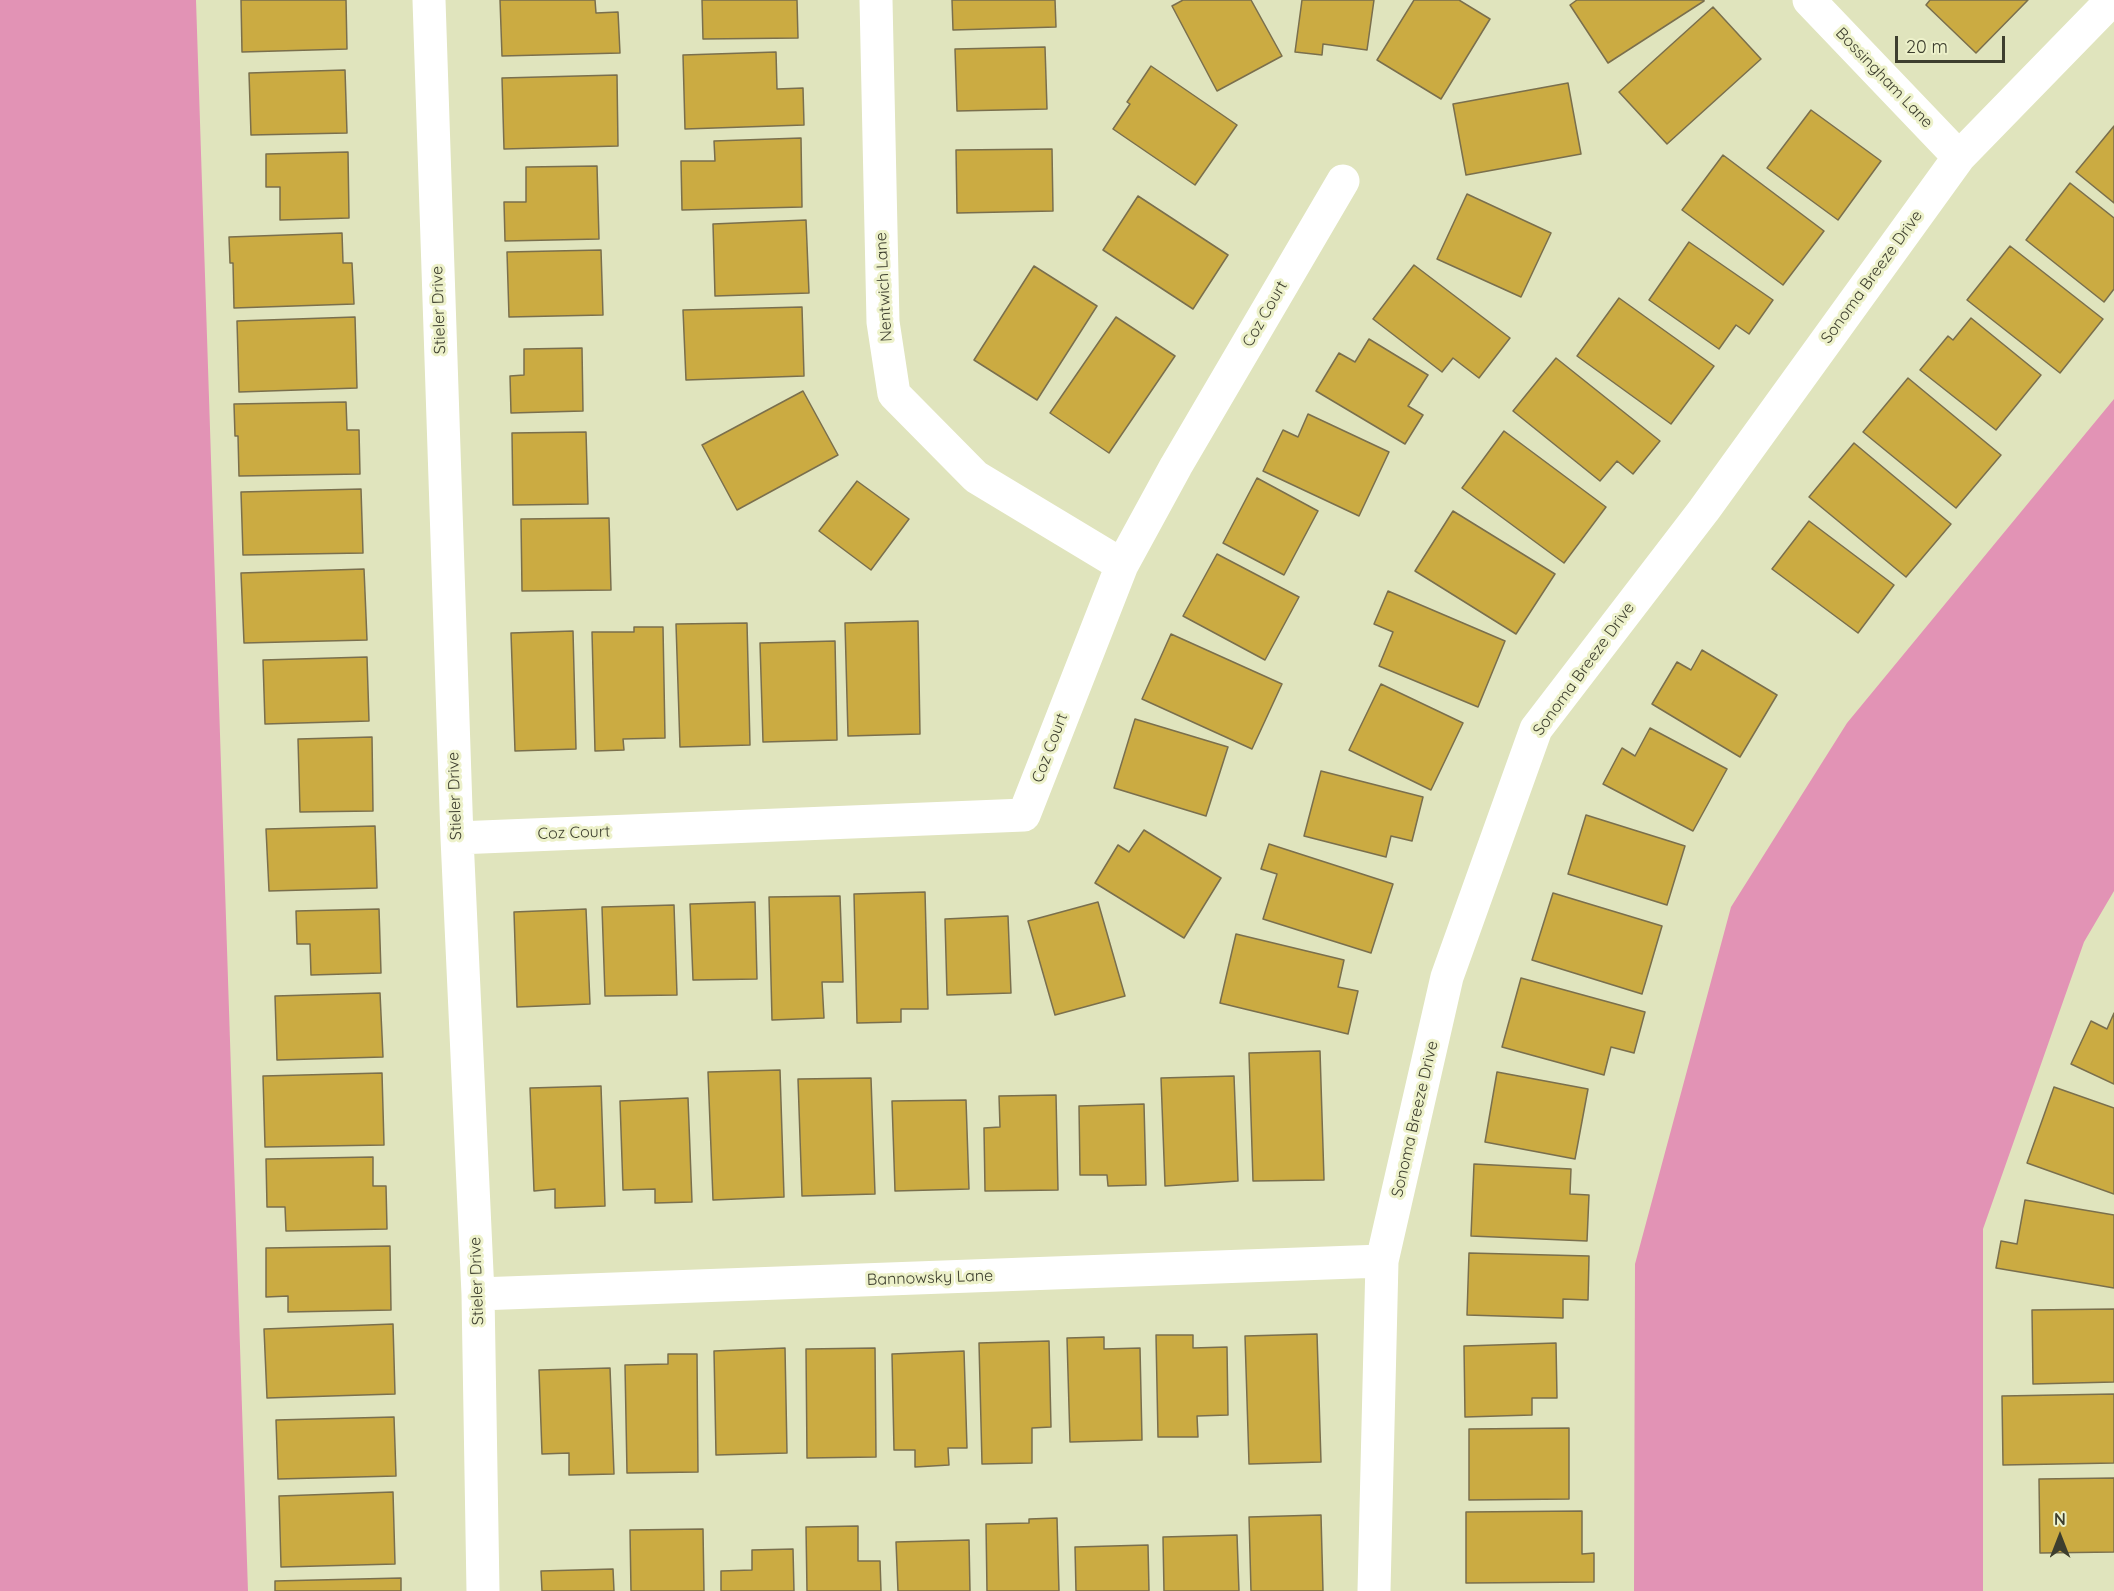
<!DOCTYPE html>
<html>
<head>
<meta charset="utf-8">
<style>
  body { margin:0 }
  #map { position:relative; width:2114px; height:1591px; overflow:hidden; background:#e0e4bd; font-family:Quicksand,sans-serif }
  canvas { display:block }
  .north { position:absolute; left:2030px; top:1507px; width:60px; height:60px; -webkit-text-stroke:4px #edf1ca; paint-order:stroke; rotate:0deg; font-size:16px; font-weight:700; line-height:24px; text-align:center; color:#3d3e2e }
  .north::after { content:''; display:block; margin:auto; width:21px; height:27px; background:#3d3e2e; clip-path:polygon(50% 0,100% 100%,50% 72%,0 100%) }
  .scale { position:absolute; left:1895px; top:36px; width:110px; height:27px; box-sizing:border-box; border:3px solid #3d3e2e; border-top:0; padding-left:8px; font-size:18px; line-height:21px; white-space:nowrap; color:#3d3e2e; -webkit-text-stroke:4px #edf1ca; paint-order:stroke }
</style>
</head>
<body>
<div id="map">
<canvas width="2114" height="1591"></canvas>
<div class="north">N</div>
<div class="scale">20 m</div>
</div>
<script>
const ctx = document.querySelector('canvas').getContext('2d');
ctx.lineJoin = 'round';
function paint(path, color) {
  ctx.fillStyle = color;
  ctx.fill(path, 'evenodd');
}
function strokePath(path, color, width, dash) {
  ctx.strokeStyle = color;
  ctx.lineWidth = width;
  ctx.lineCap = dash ? 'butt' : 'round';
  ctx.setLineDash(dash || []);
  ctx.stroke(path);
}
function drawText(font, color, halo, rows, align = 'center') {
  ctx.font = font + ' Quicksand,sans-serif';
  ctx.lineWidth = 6;
  ctx.setLineDash([]);
  ctx.textBaseline = 'middle';
  ctx.strokeStyle = halo;
  ctx.fillStyle = color;
  for (const [text, x, y, turn = 0] of rows) {
    ctx.save();
    ctx.translate(x, y);
    ctx.rotate((+turn || 0) * Math.PI / 180);
    ctx.textAlign = isNaN(turn) ? turn : align;
    if (halo) ctx.strokeText(text, 0, 0);
    ctx.fillText(text, 0, 0);
    ctx.restore();
  }
}
paint(new Path2D(`
  M0 0H196L248 1591H0Z
  M2114 399V891L2084 942 1983 1229V1591H1634L1635 1264 1731 907 1847 723Z`), '#e293b5');
const building = new Path2D(`
  M241 0H346L347 49 242 52Z
  M500 0H595L596 13 618 12 620 53 502 56Z
  M702 0H797L798 38 703 39Z
  M952 0H1055L1056 27 953 30Z
  M1183 0H1251L1282 56 1217 91 1172 6Z
  M1302 0H1374L1367 50 1323 44 1322 55 1295 52Z
  M1414 0H1459L1490 19 1441 99 1377 60Z
  M1577 0H1704V1L1608 63 1570 5Z
  M1930 0H2028L1976 53 1926 5Z
  M1713 7 1761 59 1667 144 1619 92Z
  M1045 47 1047 109 957 111 955 49Z
  M776 52 777 89 803 88 804 125 685 129 683 55Z
  M1151 66 1237 125 1195 185 1113 129 1130 104 1127 102Z
  M345 70 347 133 251 135 249 73Z
  M617 75 618 146 504 149 502 78Z
  M1568 83 1581 154 1466 175 1453 104Z
  M1811 110 1881 161 1838 220 1767 168Z
  M2114 126V203L2076 172Z
  M801 138 802 207 682 210 681 161H715L714 141Z
  M1052 149 1053 211 957 213 956 150Z
  M348 152 349 218 280 220V187H266V154Z
  M1723 155 1824 231 1783 285 1682 210Z
  M597 166 599 239 505 241 504 202H526V167Z
  M2070 183 2114 218V289L2104 302 2026 240Z
  M1467 194 1551 233 1521 297 1437 259Z
  M1138 196 1228 255 1193 309 1103 250Z
  M806 220 809 293 715 296 713 224Z
  M342 233 343 263H352L354 304 234 308 233 263H230L229 237Z
  M1689 242 1773 300 1749 334 1736 325 1719 349 1649 300Z
  M2010 246 2103 319 2060 373 1967 300Z
  M601 250 603 315 509 317 507 252Z
  M1414 265 1510 338 1479 378 1453 358 1442 372 1373 319Z
  M1034 266 1097 306 1037 400 974 360Z
  M1619 298 1714 366 1671 424 1577 356Z
  M802 307 804 376 686 380 683 310Z
  M355 317 357 388 239 392 237 321Z
  M1116 317 1175 356 1109 453 1050 413Z
  M1971 318 2041 375 1996 430 1920 370 1948 336 1953 340Z
  M1369 339 1428 375 1408 406 1423 415 1405 444 1316 391 1339 353 1355 362Z
  M582 348 583 411 511 413 510 376 524 375V349Z
  M1556 358 1660 441 1633 474 1617 461 1600 481 1513 411Z
  M1908 378 2001 455 1956 508 1863 432Z
  M803 391 838 455 737 510 702 445Z
  M346 402 347 430H359L360 474 239 476 238 436H235L234 404Z
  M1308 414 1389 452 1359 516 1263 471 1283 430 1298 437Z
  M1504 431 1606 507 1564 563 1462 488Z
  M586 432 588 504 513 505 512 433Z
  M1854 443 1951 524 1906 577 1809 497Z
  M1257 478 1318 511 1284 575 1223 543Z
  M857 481 909 519 871 570 819 531Z
  M361 489 363 553 243 555 241 492Z
  M1453 511 1555 574 1516 634 1415 571Z
  M609 518 611 590 522 591 521 519Z
  M1809 521 1894 585 1858 633 1772 569Z
  M1217 554 1299 597 1265 660 1183 616Z
  M364 569 367 640 244 643 241 573Z
  M1388 591 1505 641 1478 707 1379 666 1393 632 1374 624Z
  M918 621 920 734 848 736 845 623Z
  M747 623 750 745 680 747 676 624Z
  M634 627H663L665 738 623 739 624 750 595 751 592 632H634Z
  M573 631 576 749 515 751 511 633Z
  M1171 634 1282 684 1252 749 1142 699Z
  M835 641 837 740 763 742 760 643Z
  M1702 650 1777 695 1740 757 1652 704 1677 662 1691 670Z
  M367 657 369 721 265 724 263 660Z
  M1381 684 1463 723 1431 790 1349 750Z
  M1135 719 1228 747 1206 816 1114 788Z
  M1650 728 1727 769 1693 831 1603 784 1622 748 1635 756Z
  M372 737 373 811 300 812 298 739Z
  M1321 771 1423 797 1412 841 1391 836 1386 857 1304 836Z
  M1586 815 1685 846 1667 905 1568 874Z
  M375 826 377 888 269 891 266 829Z
  M1144 830 1221 878 1184 938 1095 883 1118 845 1129 852Z
  M1269 844 1393 884 1371 953 1263 919 1277 874 1261 869Z
  M925 892 928 1009H901V1022L857 1023 854 894Z
  M1553 893 1662 926 1642 994 1532 960Z
  M840 896 843 982H822L824 1018 772 1020 769 897Z
  M755 902 757 979 693 980 690 904Z
  M1098 902 1125 996 1055 1015 1028 921Z
  M674 905 677 995 605 996 602 907Z
  M379 909 381 973 311 975 310 944H297L296 911Z
  M586 909 590 1004 517 1007 514 912Z
  M1008 916 1011 993 947 995 945 919Z
  M1236 934 1344 960 1338 987 1358 991 1348 1034 1220 1003Z
  M1521 978 1645 1012 1634 1053 1611 1047 1604 1075 1502 1047Z
  M380 993 383 1057 277 1060 275 996Z
  M2114 1013V1084L2071 1064 2091 1021 2107 1029Z
  M1320 1051 1324 1180 1253 1181 1249 1053Z
  M780 1070 784 1197 713 1200 708 1072Z
  M1497 1072 1588 1089 1575 1159 1485 1142Z
  M382 1073 384 1145 265 1147 263 1076Z
  M1234 1076 1238 1181 1165 1186 1161 1078Z
  M871 1078 875 1194 802 1196 798 1079Z
  M601 1086 605 1206 555 1208V1189L534 1191 530 1088Z
  M2054 1087 2114 1108V1194L2027 1163Z
  M1056 1095 1058 1190 985 1191 984 1128 1000 1127 999 1096Z
  M688 1098 692 1202 655 1203V1189L623 1190 620 1101Z
  M966 1100 969 1189 895 1191 892 1101Z
  M1144 1104 1146 1185 1108 1186 1107 1175H1080L1079 1106Z
  M373 1157V1186H386L387 1229 286 1231 285 1207H267L266 1159Z
  M1474 1164 1571 1169 1570 1194 1589 1195 1587 1241 1471 1236Z
  M2025 1200 2114 1215V1288L1996 1268 2001 1241 2017 1244Z
  M390 1246 391 1310 288 1312V1296L266 1297V1248Z
  M1469 1253 1589 1256 1588 1300 1563 1299V1318L1467 1315Z
  M2114 1309V1382L2033 1384 2032 1310Z
  M393 1324 395 1394 267 1398 264 1329Z
  M1317 1334 1321 1462 1249 1464 1245 1336Z
  M1156 1335H1193V1348L1227 1347 1228 1415 1197 1416 1198 1437H1158Z
  M1104 1337V1349L1140 1348 1142 1440 1070 1442 1067 1338Z
  M1049 1341 1051 1427 1032 1428V1463L982 1464 979 1343Z
  M1556 1343 1557 1398H1532V1415L1465 1417 1464 1346Z
  M785 1348 787 1453 716 1455 714 1351Z
  M875 1348 876 1457 807 1458 806 1349Z
  M964 1351 967 1448H948L949 1465 915 1467V1450H894L892 1354Z
  M668 1354H697L698 1472 627 1473 625 1365 668 1364Z
  M610 1368 614 1474 569 1475V1453L542 1454 539 1370Z
  M2114 1394V1463L2003 1465 2002 1396Z
  M394 1417 396 1476 278 1479 276 1420Z
  M1569 1428V1499L1469 1500V1429Z
  M2114 1478V1552L2040 1553 2039 1479Z
  M393 1492 395 1564 281 1567 279 1496Z
  M1582 1511V1554L1594 1553V1582L1466 1583V1512Z
  M1321 1515 1323 1591H1251L1249 1517Z
  M1057 1518 1059 1591H987L986 1524 1029 1523V1519Z
  M858 1526V1561H880L881 1591H807L806 1527Z
  M703 1529 704 1591H631L630 1530Z
  M1237 1535 1239 1591H1164L1163 1537Z
  M969 1540 970 1591H898L896 1542Z
  M1148 1545 1149 1591H1076L1075 1547Z
  M793 1549 794 1591H721V1571L752 1570V1550Z
  M613 1569 614 1591H542L541 1571Z
  M401 1578V1591H275V1581Z`);
paint(building, '#cbab42');
strokePath(building, '#7a6f4d', 1.5);
strokePath(new Path2D(`
  M429 0 457 838 478 1294 483 1591
  M876 0 883 322 894 394 976 477 1122 565
  M1809 0 1959 157
  M457 838 1024 815 1122 565 1176 466 1343 181
  M478 1294 1382 1261
  M1374 1591 1382 1261 1447 977 1536 729 1704 510 1959 157 2112 0`), '#fff', 33);
drawText('16px', '#3d3e2e', '#edf1ca', [
  ["Bossingham Lane",1884,78,46],
  ["Sonoma Breeze Drive",1872,277,-54],
  ["Nentwich Lane",884,287,-93],
  ["Stieler Drive",439,310,-92],
  ["Coz Court",1265,314,-60],
  ["Sonoma Breeze Drive",1584,669,-54],
  ["Coz Court",1050,748,-69],
  ["Stieler Drive",455,796,-92],
  ["Coz Court",574,833,-2],
  ["Sonoma Breeze Drive",1415,1119,-77],
  ["Bannowsky Lane",930,1278,-2],
  ["Stieler Drive",477,1281,-92]
]);
</script>
</body>
</html>
